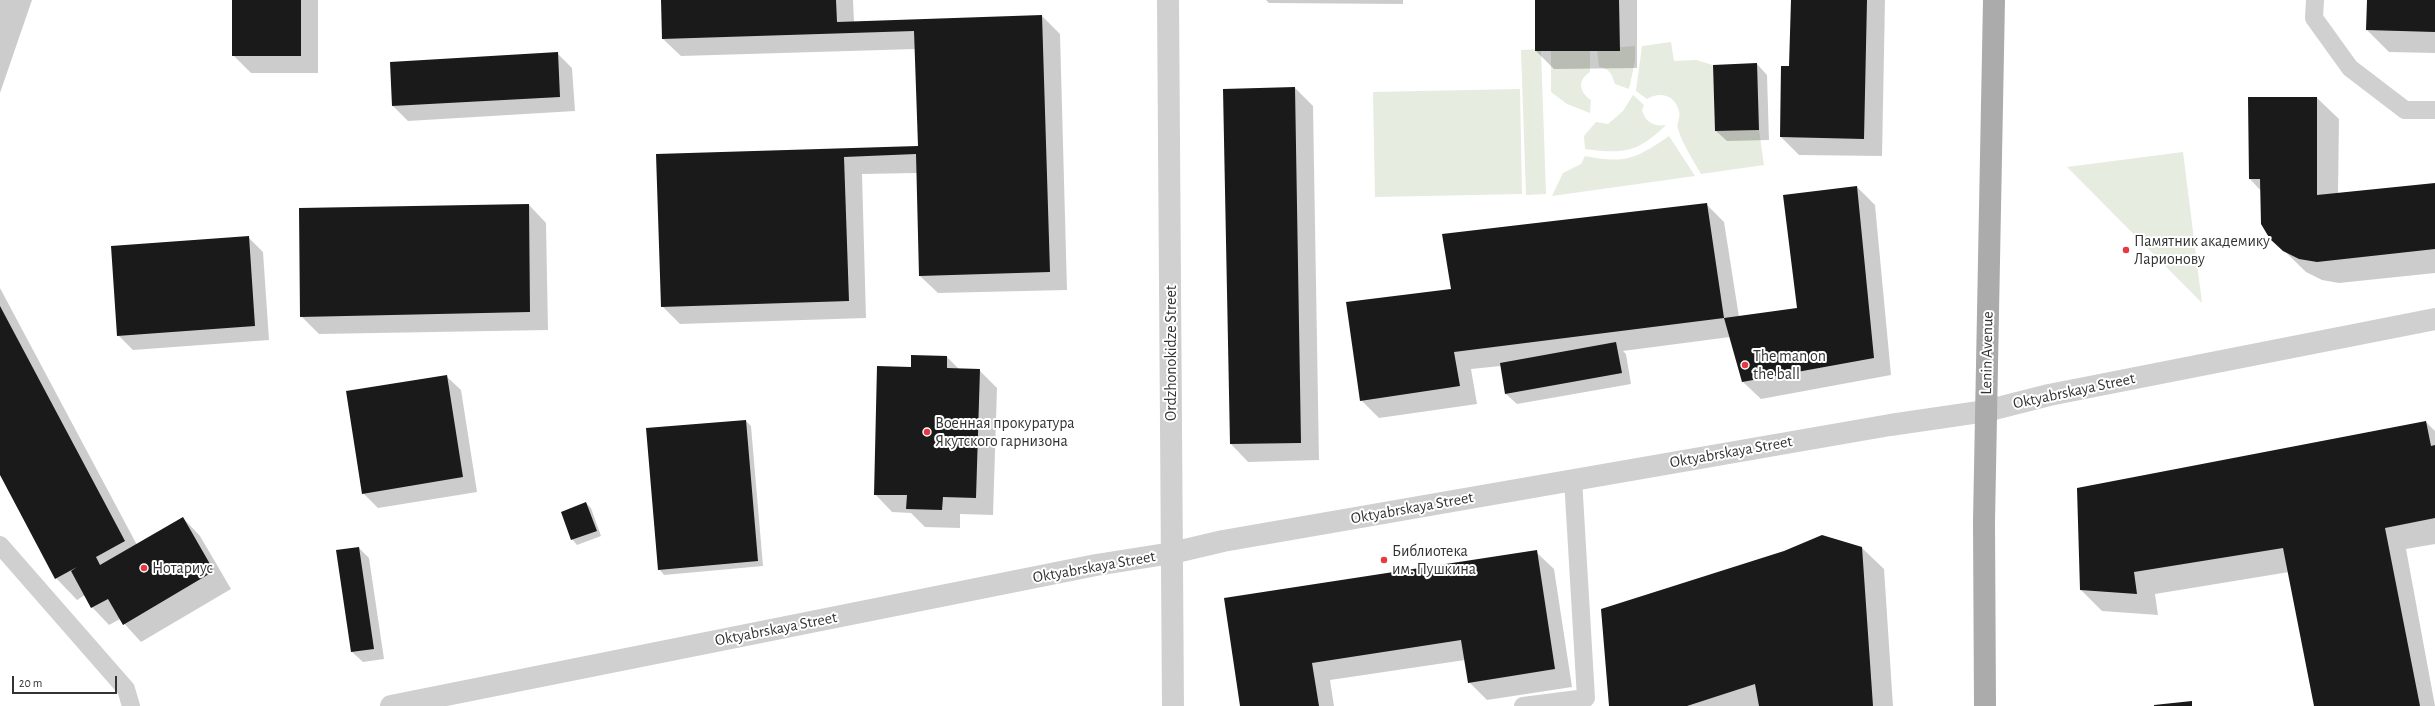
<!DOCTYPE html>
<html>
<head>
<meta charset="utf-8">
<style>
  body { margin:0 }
  #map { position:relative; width:2435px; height:706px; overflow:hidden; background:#fff; font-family:"Alegreya Sans",sans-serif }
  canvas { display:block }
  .scale { position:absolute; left:12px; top:676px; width:105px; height:18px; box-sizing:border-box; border:2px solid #333; border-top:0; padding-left:5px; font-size:12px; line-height:14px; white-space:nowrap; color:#333; -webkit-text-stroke:3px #fff; paint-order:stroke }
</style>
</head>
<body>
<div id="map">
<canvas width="2435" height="706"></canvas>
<div class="scale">20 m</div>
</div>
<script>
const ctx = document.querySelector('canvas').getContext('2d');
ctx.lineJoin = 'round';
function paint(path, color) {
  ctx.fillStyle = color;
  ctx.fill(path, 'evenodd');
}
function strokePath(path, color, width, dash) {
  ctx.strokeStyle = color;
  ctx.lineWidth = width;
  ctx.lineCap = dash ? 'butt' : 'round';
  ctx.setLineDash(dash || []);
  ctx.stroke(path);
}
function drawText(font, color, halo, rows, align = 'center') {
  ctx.font = font + ' "Alegreya Sans",sans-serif';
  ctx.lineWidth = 4;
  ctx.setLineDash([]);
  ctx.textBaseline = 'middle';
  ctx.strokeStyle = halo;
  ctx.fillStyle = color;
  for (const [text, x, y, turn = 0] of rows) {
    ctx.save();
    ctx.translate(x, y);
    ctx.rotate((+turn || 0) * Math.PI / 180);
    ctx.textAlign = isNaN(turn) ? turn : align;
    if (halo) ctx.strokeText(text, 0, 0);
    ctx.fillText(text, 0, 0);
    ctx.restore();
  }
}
paint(new Path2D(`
  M1671 42 1674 61 1696 60 1713 65 1715 131 1759 130 1764 165 1701 174C1693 160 1683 145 1678 129 1676 124 1681 117 1679 111 1675 95 1660 91 1647 99L1636 91 1642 46Z
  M1635 46V61L1629 89 1615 84C1611 73 1610 69 1599 67L1597 49Z
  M1590 47V72C1577 80 1579 92 1591 100L1590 113 1567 104 1551 92V50Z
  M1541 49 1546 194 1526 195 1521 50Z
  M1520 89 1522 194 1375 197 1373 92Z
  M1633 95 1644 105 1642 110C1645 122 1654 127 1666 125 1637 153 1624 154 1585 149L1584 136 1596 122 1608 124 1623 111Z
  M1669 136 1695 176 1552 196 1563 173 1581 164 1585 156C1625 164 1636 159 1669 136Z
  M2183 152 2202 303 2067 167Z`), '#e6ecdf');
paint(new Path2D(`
  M0 0H32L0 93Z
  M233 0H318V73H251L233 55Z
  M662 0H853L854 22 1042 16 1060 34 1067 290 938 293 920 276 917 173 862 174 866 318 680 324 662 306 657 155 919 147 916 49 681 56 663 39Z
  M1266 0H1403V4L1269 3Z
  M1536 0H1637V68L1554 69 1536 51Z
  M1792 0H1885L1882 156 1799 155 1781 137 1790 67Z
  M2368 0H2435V53L2389 52 2367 30Z
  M557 53 572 68 575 111 408 121 393 106Z
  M1757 64 1767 75 1769 140 1727 141 1716 131Z
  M1295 88 1313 106 1319 460 1248 462 1231 444Z
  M2317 98 2339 119 2338 194 2435 184V273L2339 283 2322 280 2306 272 2271 238 2261 191 2250 179Z
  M1857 187 1875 205 1891 375 1761 399 1743 382 1730 337 1623 351 1626 354 1631 384 1517 404 1506 394 1501 366 1471 369 1477 404 1379 418 1361 400 1452 290 1706 204 1724 222 1739 317 1798 308Z
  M529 205 546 223 548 330 319 334 301 316Z
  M248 237 263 252 269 340 133 350 118 335Z
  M0 288 137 545 183 518 200 536 231 589 141 642 120 619 109 625 92 607 85 595 77 600 56 578 0 473Z
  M947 357 959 369 979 370 997 388 993 515 960 514V528L925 527 911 513 892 512 875 494 911 368Z
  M446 376 461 390 477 492 378 508 363 493Z
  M746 421 751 426 763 566 664 575 659 569Z
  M2426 422 2435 431V544L2406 549 2435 706H2315L2289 572 2155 594 2158 615 2102 611 2081 590Z
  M586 503 591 508 601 536 577 545 572 539Z
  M359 548 369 558 384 659 363 662 352 652Z
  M1862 548 1884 569 1893 706H1610Z
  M1536 552 1554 569 1572 687 1487 700 1469 682 1465 660 1330 680 1334 706H1241L1225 599Z`), '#0003');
paint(new Path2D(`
  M232 0H301V56H232Z
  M661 0H836L837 22 1042 15 1050 272 919 276 916 154 844 157 849 301 661 307 656 154 918 146 914 31 662 39Z
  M1535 0H1619L1620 51H1535Z
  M1791 0H1867L1864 139 1780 137 1781 66H1789Z
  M2367 0H2435V32L2366 30Z
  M558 52 560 97 392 106 390 62Z
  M1757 63 1759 130 1715 131 1713 65Z
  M1295 87 1301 443 1230 444 1223 89Z
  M2248 97H2317V195L2435 183V249L2317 262 2299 259 2283 251 2270 239 2261 224 2260 179H2249Z
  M1857 186 1874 358 1742 382 1724 318 1797 308 1783 195Z
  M1707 203 1724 318 1454 352 1460 386 1360 401 1346 302 1451 289 1442 234Z
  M529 204 530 312 300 317 299 208Z
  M249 236 255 326 117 336 111 246Z
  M0 306 125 541 96 557 100 565 183 517 214 571 123 625 108 599 91 608 71 571 77 567 55 579 0 475Z
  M1616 342 1622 373 1505 394 1500 363Z
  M911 355 947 356V368L980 369 976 498 943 497 942 510 906 509 907 495H874L877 366 911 367Z
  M447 375 463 477 362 494 346 391Z
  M746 420 758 561 658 570 646 428Z
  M2426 421 2431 446 2435 445V518L2385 528 2420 706H2314L2283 548 2134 572 2137 594 2080 590 2077 488Z
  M586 502 597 531 571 540 561 512Z
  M1822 535 1862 547 1873 706H1759L1755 684 1687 706H1609L1601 609 1784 551Z
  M359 547 374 649 351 652 336 550Z
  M1537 550 1555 669 1468 683 1461 640 1312 663 1319 706H1240L1224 598Z
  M2192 701V706H2154V705Z`), '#1a1a1a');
strokePath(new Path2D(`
  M2315 0 2314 18 2350 68 2405 110H2435
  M0 545 126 689 131 706
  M1523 706 1586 698 1573 479`), '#d0d0d0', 18);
strokePath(new Path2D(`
  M1168 0 1173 706
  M391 706 1096 565 1172 553 1223 541 1890 425 1986 411 2049 395 2435 319`), '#d0d0d0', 22);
strokePath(new Path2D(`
  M1985 706 1984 521 1994 0`), '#ababab', 22);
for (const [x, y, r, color] of [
  [2126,250,4,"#e63946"],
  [1745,365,4,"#e63946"],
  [927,432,4,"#e63946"],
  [1384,560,4,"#e63946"],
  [144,568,4,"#e63946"]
]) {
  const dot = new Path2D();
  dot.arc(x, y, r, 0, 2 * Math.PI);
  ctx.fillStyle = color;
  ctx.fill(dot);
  strokePath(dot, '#fff', 1.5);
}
drawText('16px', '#333', '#fff', [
  ["Памятник академику",2134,241],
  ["Ларионову",2134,259],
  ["The man on",1753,356],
  ["the ball",1753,374],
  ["Военная прокуратура",935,423],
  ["Якутского гарнизона",935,441],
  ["Библиотека",1392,551],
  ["им. Пушкина",1392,569],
  ["Нотариус",152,568]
], 'left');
drawText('16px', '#333', '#fff', [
  ["Ordzhonokidze Street",1171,353,-90],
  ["Lenin Avenue",1987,353,-89],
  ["Oktyabrskaya Street",2074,391,-12],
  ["Oktyabrskaya Street",1731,452,-10],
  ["Oktyabrskaya Street",1412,508,-10],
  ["Oktyabrskaya Street",1094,567,-10],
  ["Oktyabrskaya Street",776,629,-11]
]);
</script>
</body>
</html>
